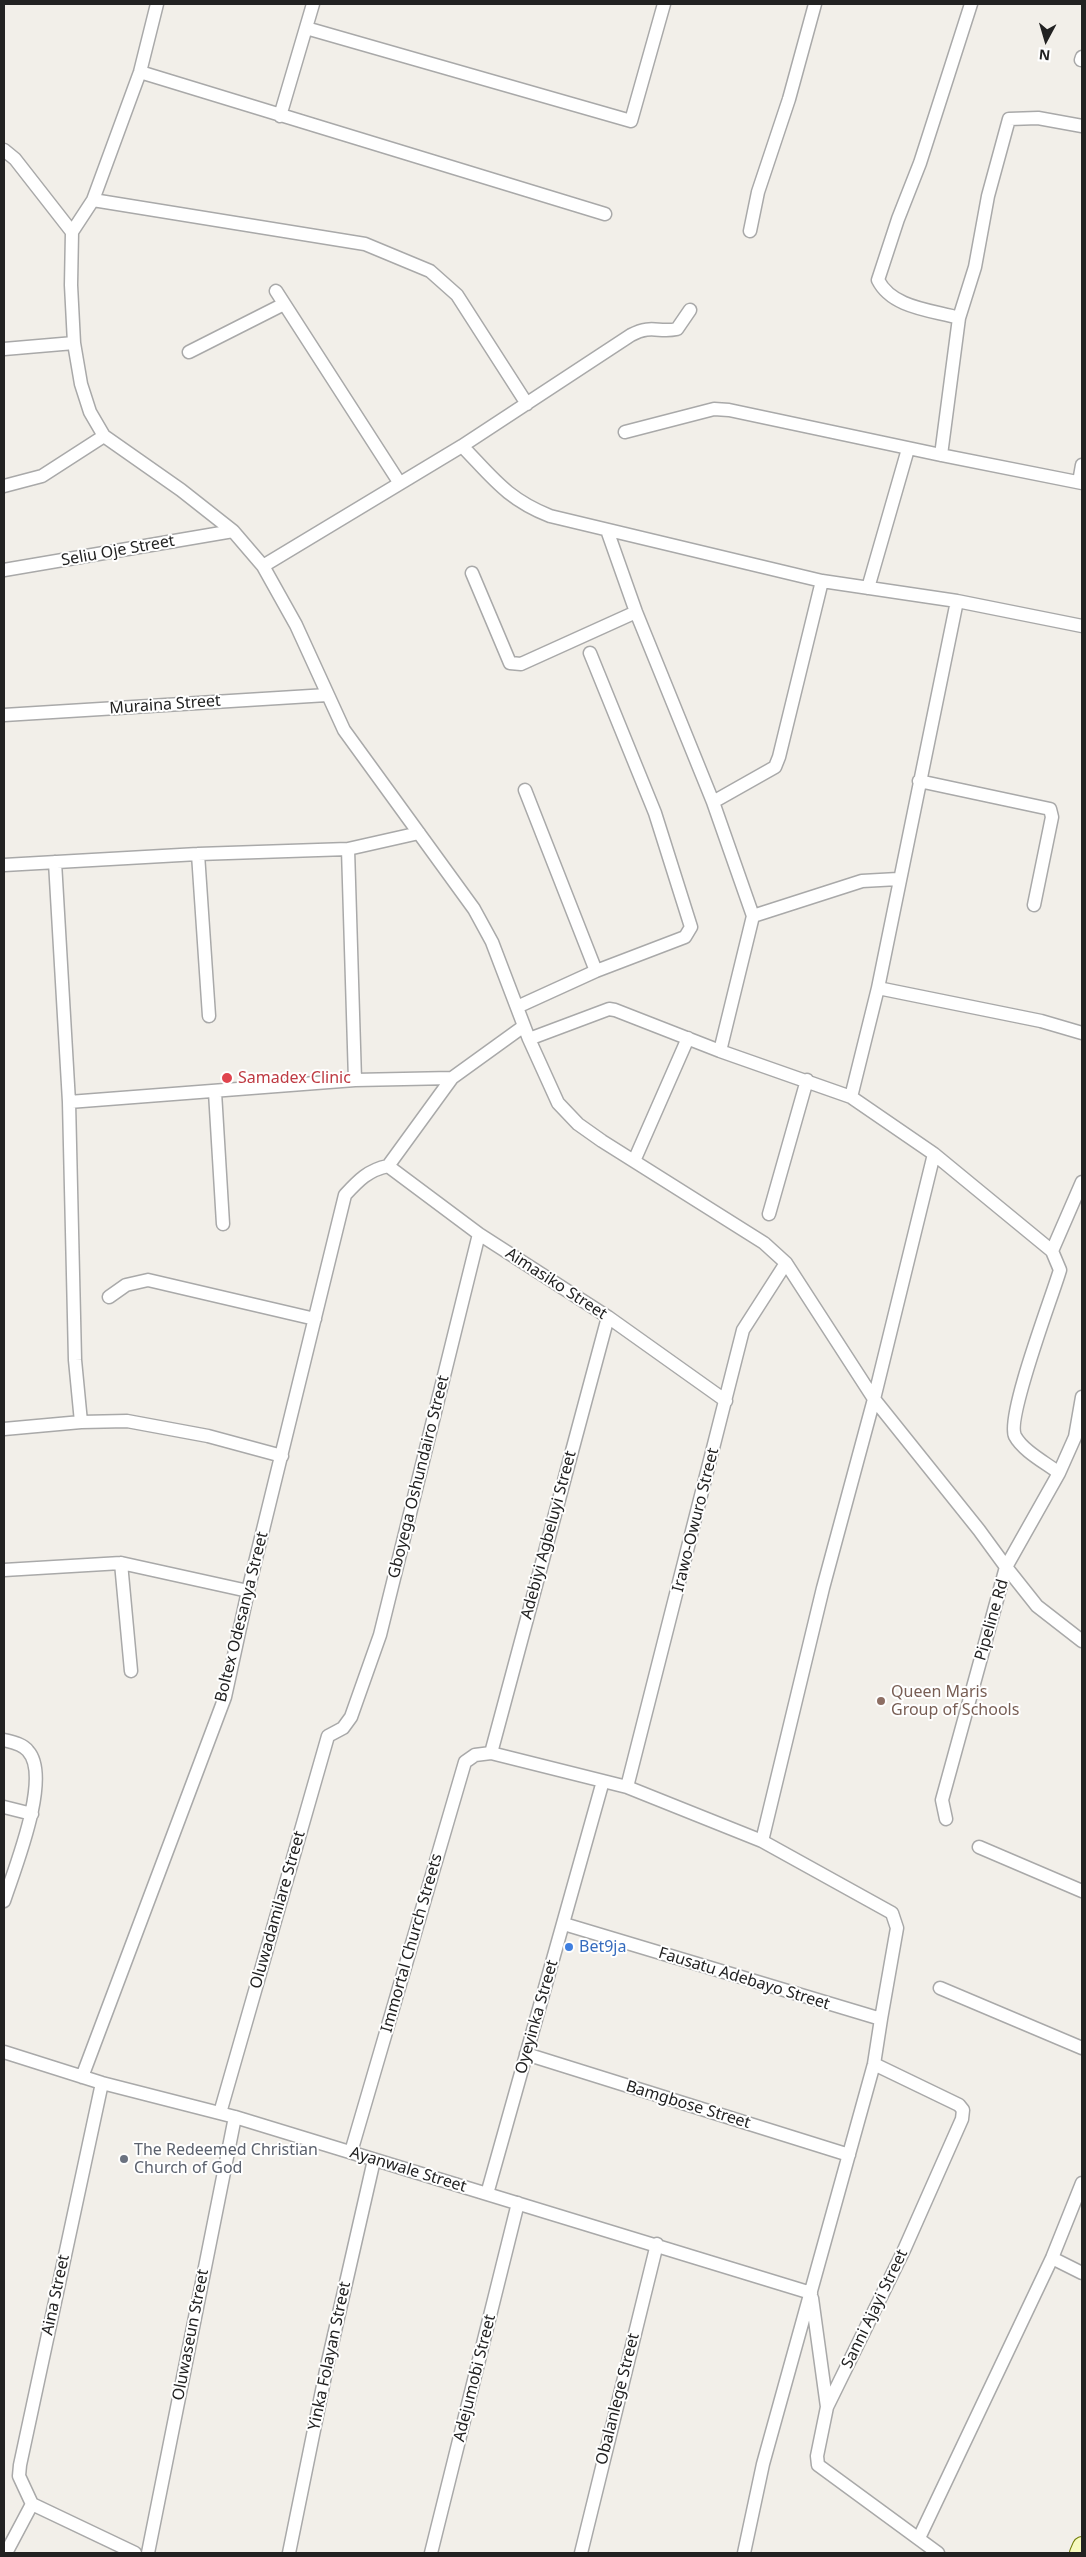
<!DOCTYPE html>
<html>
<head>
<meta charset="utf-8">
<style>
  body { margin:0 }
  #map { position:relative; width:1086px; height:2557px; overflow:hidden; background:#f2efe9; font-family:"Noto Sans",sans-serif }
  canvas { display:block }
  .frame { position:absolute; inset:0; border:5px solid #222; pointer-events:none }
  .north { position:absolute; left:1021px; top:15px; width:50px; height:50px; -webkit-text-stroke:4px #fff; paint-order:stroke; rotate:186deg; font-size:14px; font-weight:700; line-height:20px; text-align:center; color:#222 }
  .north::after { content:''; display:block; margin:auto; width:18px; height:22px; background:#222; clip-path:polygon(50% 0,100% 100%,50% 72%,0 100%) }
</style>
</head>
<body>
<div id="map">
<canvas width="1086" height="2557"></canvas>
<div class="frame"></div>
<div class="north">N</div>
</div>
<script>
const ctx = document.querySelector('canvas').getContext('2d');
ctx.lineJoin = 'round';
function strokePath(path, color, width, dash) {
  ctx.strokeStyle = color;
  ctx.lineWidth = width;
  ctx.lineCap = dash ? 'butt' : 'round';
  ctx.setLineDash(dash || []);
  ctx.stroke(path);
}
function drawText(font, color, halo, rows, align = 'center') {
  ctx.font = font + ' "Noto Sans",sans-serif';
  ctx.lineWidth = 4;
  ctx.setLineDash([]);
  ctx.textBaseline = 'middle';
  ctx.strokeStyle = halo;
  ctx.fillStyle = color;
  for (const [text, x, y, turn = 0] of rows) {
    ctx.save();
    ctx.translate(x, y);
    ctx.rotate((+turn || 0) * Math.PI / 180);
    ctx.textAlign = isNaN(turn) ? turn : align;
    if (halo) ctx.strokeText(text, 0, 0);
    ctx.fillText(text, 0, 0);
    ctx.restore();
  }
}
const street = new Path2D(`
  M306 28 631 121 664 4
  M1081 60 1082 57
  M140 72 605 214
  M280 116 313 4
  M4 150 15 159 72 232 71 285 74 343 81 384 90 412 104 436 181 490 233 531 263 566 296 625 344 730 474 909 492 942 529 1039 558 1103 578 1124 602 1141 764 1243 786 1263 874 1399 979 1530 1006 1567 1037 1606 1082 1641
  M93 200 365 244 430 271 457 295 527 404
  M750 231 758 192 789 99 815 4
  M72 232 93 200 140 72 157 4
  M276 291 399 482
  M959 318C931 310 892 308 878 280L898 219 920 163 971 4
  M4 349 74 343
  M189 352 284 304
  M625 432 714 409 729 410 941 455 1082 483
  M462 446C493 478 507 499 550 516L822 581 957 601 1082 626
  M941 455 959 318 975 267 988 196 1009 119 1038 118 1082 126
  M1079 482 1082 465
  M4 486 42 476 104 436
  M607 530 636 612 713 802 753 916
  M263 566 462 446 631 335C652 324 658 333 677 329L690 310
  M4 570 233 531
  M472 573 510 663 521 664 636 612
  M868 588 908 449
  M4 715 327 695
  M919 781 1050 809 1052 817 1034 905
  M525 790 596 971
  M713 802 775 767 779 757 822 581
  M348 849 355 1080
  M198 854 209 1016
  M4 865 198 854 348 849 419 833
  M878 988 1041 1021 1082 1033
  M517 1007 596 971 685 937 691 927 655 813 590 653
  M529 1039 609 1009 615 1010 720 1051 851 1097 934 1154 1052 1251
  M720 1051 753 916 862 881 898 879
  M215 1092 223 1224
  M851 1097 878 988 957 601
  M69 1102 355 1080 452 1078 524 1026
  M634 1161 688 1038
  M388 1166 479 1234 608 1317 726 1401
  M388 1166 452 1078
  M769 1214 807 1080
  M109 1297 126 1285 148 1280 315 1319
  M81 1422 127 1421 208 1436 282 1456
  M4 1429 81 1422 75 1360 69 1102 55 862
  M1059 1473 1075 1437 1082 1397
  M121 1563 131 1671
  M4 1570 121 1563 248 1591
  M4 1740C12 1742 23 1744 28 1751 52 1777 14 1870 4 1901
  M491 1753 608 1317
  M627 1787 743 1330 786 1263
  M4 1807 32 1814
  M946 1819 942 1800 1006 1567 1059 1473C1046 1463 1023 1451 1015 1436 1006 1417 1052 1297 1060 1270L1052 1251 1082 1182
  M762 1841 823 1588 874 1399 934 1154
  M979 1847 1082 1891
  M564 1924 881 2019 874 2064 763 2464 744 2553
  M940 1988 1082 2048
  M4 2052 102 2083 235 2117 811 2293
  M526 2054 849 2155
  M874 2064 959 2105 963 2110 962 2119 904 2250 827 2407 817 2456 818 2465 938 2553
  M82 2077 225 1697 248 1591 345 1195C358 1181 368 1170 388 1166
  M220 2113 328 1736 343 1728 351 1717 380 1635 479 1234
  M351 2152 465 1762 475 1755 491 1753 627 1787 762 1841 892 1913 897 1928 881 2019
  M487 2194 603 1781
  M1052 2258 1082 2273
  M812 2298 827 2407
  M32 2504 19 2476 20 2465 102 2083
  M32 2504 135 2553
  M919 2538 1052 2258 1082 2183
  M6 2553 32 2504
  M148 2553 235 2117
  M289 2553 327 2366 374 2160
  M431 2553 518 2203
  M581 2553 657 2244`);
const secondary = new Path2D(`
  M1079 2553 1082 2546`);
strokePath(street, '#a9a9a9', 15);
strokePath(secondary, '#707d05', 20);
strokePath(street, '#fff', 12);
strokePath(secondary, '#f7fabf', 18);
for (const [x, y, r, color] of [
  [227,1078,6,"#e0444e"],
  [881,1701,5,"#8d6e63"],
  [569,1947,5,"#3f7fe0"],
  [124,2159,5,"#6b7280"]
]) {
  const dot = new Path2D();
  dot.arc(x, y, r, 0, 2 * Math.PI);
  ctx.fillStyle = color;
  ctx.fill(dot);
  strokePath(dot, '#fff', 2);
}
drawText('16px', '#222', '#fff', [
  ["Seliu Oje Street",118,551,-10],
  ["Muraina Street",165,705,-4],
  ["Aimasiko Street",556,1284,33],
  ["Gboyega Oshundairo Street",419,1477,-76],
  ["Irawo-Owuro Street",696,1520,-76],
  ["Adebiyi Agbeluyi Street",549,1535,-75],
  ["Boltex Odesanya Street",242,1617,-76],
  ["Pipeline Rd",992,1620,-74],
  ["Oluwadamilare Street",278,1910,-74],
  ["Immortal Church Streets",412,1943,-74],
  ["Fausatu Adebayo Street",744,1979,17],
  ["Oyeyinka Street",537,2017,-74],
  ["Bamgbose Street",688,2105,17],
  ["Ayanwale Street",408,2170,17],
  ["Aina Street",56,2295,-78],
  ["Sanni Ajayi Street",875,2309,-64],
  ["Oluwaseun Street",191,2335,-79],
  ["Yinka Folayan Street",330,2356,-78],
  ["Adejumobi Street",475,2378,-76],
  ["Obalanlege Street",618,2399,-76]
]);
drawText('16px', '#be3a42', '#fff', [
  ["Samadex Clinic",238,1078]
], 'left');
drawText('16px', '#785e54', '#fff', [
  ["Queen Maris",891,1692],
  ["Group of Schools",891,1710]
], 'left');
drawText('16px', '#366cbe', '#fff', [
  ["Bet9ja",579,1947]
], 'left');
drawText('16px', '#5b616d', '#fff', [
  ["The Redeemed Christian",134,2150],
  ["Church of God",134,2168]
], 'left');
</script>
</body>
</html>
